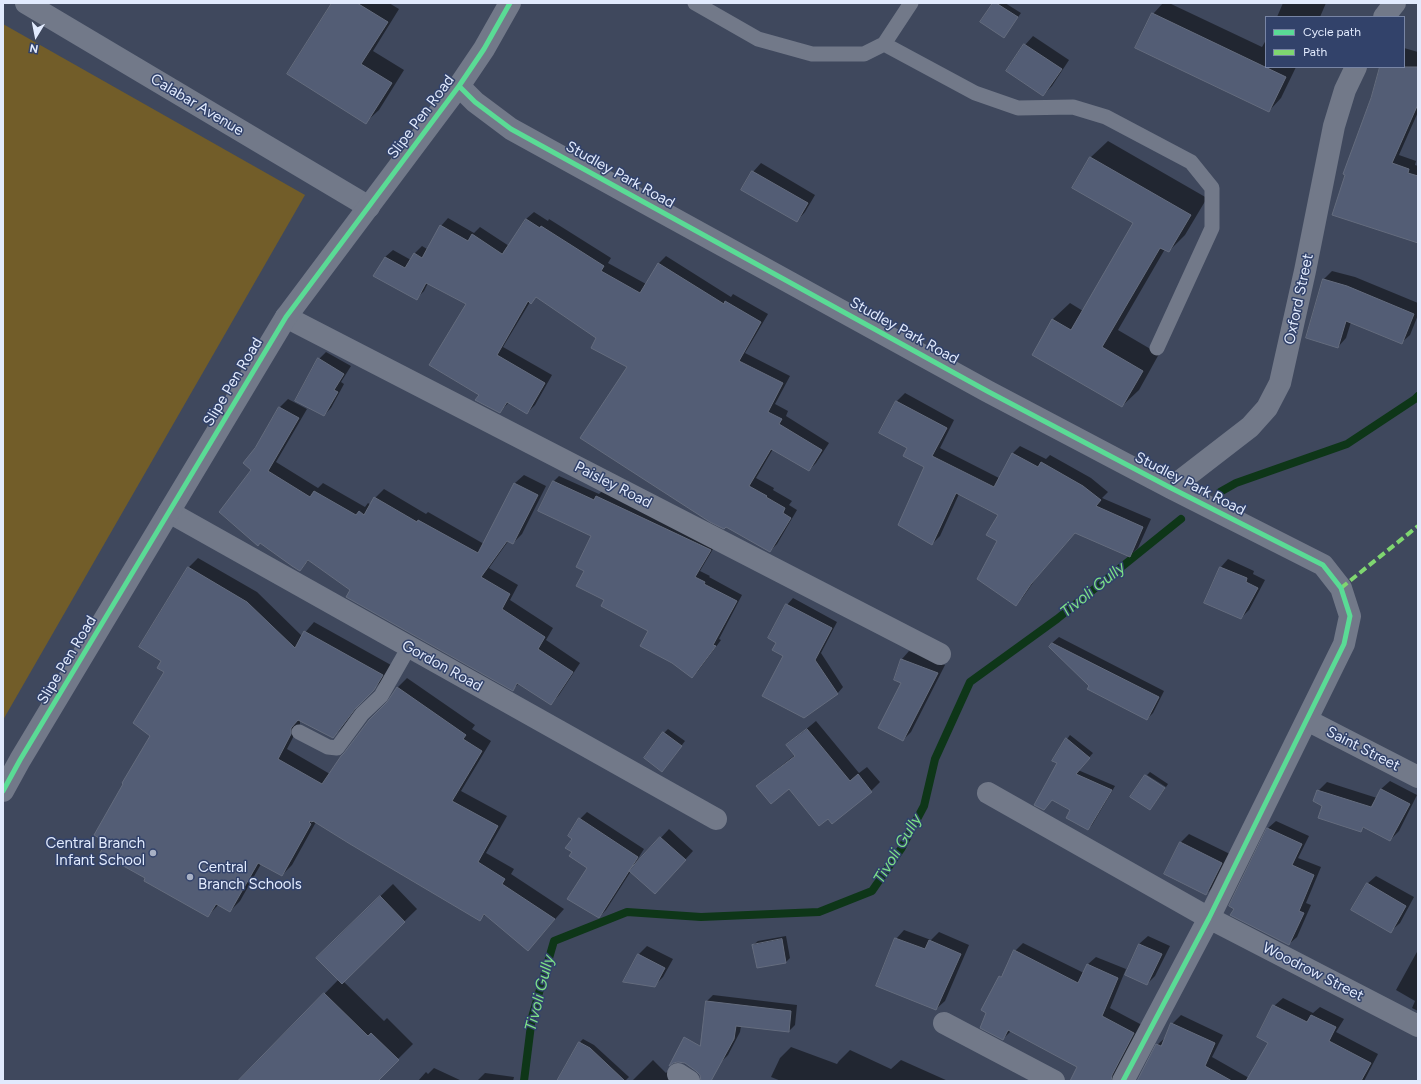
<!DOCTYPE html>
<html>
<head>
<meta charset="utf-8">
<style>
  body { margin:0 }
  #map { position:relative; width:1421px; height:1084px; overflow:hidden; background:#3f485d; font-family:Figtree,sans-serif }
  canvas { display:block }
  .frame { position:absolute; inset:0; border:4px solid #e1eafd; pointer-events:none }
  .legend { position:absolute; left:1265px; top:16px; width:140px; height:52px; box-sizing:border-box; background:#32426a; border:1px solid #7885a5; margin:0; padding:5px 7px; list-style:none; font-size:12px; color:#e1eafd }
  .legend li { display:flex; align-items:center; gap:8px; height:20px }
  .legend b { width:20px; border:1px solid #7885a5 }
  .north { position:absolute; left:16px; top:16px; width:40px; height:40px; -webkit-text-stroke:3px #32426a; paint-order:stroke; rotate:190deg; font-size:11px; font-weight:700; line-height:16px; text-align:center; color:#e1eafd }
  .north::after { content:''; display:block; margin:auto; width:14px; height:18px; background:#e1eafd; clip-path:polygon(50% 0,100% 100%,50% 72%,0 100%) }
</style>
</head>
<body>
<div id="map">
<canvas width="1421" height="1084"></canvas>
<div class="frame"></div>
<ul class="legend">
<li><b style="height:5px;background:#5adb95"></b>Cycle path</li>
<li><b style="height:5px;background:#7fd670"></b>Path</li>
</ul>
<div class="north">N</div>
</div>
<script>
const ctx = document.querySelector('canvas').getContext('2d');
ctx.lineJoin = 'round';
function paint(path, color) {
  ctx.fillStyle = color;
  ctx.fill(path, 'evenodd');
}
function strokePath(path, color, width, dash) {
  ctx.strokeStyle = color;
  ctx.lineWidth = width;
  ctx.lineCap = dash ? 'butt' : 'round';
  ctx.setLineDash(dash || []);
  ctx.stroke(path);
}
function drawText(font, color, halo, rows, align = 'center') {
  ctx.font = font + ' Figtree,sans-serif';
  ctx.lineWidth = 3;
  ctx.setLineDash([]);
  ctx.textBaseline = 'middle';
  ctx.strokeStyle = halo;
  ctx.fillStyle = color;
  for (const [text, x, y, turn = 0] of rows) {
    ctx.save();
    ctx.translate(x, y);
    ctx.rotate((+turn || 0) * Math.PI / 180);
    ctx.textAlign = isNaN(turn) ? turn : align;
    if (halo) ctx.strokeText(text, 0, 0);
    ctx.fillText(text, 0, 0);
    ctx.restore();
  }
}
paint(new Path2D(`
  M3 24 305 195 3 720Z`), '#725d29');
paint(new Path2D(`
  M333 3H389L399 9 373 51 404 70 379 110 366 122Z
  M994 3H1005L1021 13 1004 36Z
  M1163 3H1169L1262 47 1266 40V67H1296L1281 98 1269 111 1153 14Z
  M1283 3H1326L1320 17H1277Z
  M1033 36 1069 60 1052 86 1043 95 1007 71 1025 45Z
  M1404 48 1418 52V112L1399 155 1416 161 1415 165 1418 166V242L1333 214 1381 67H1404Z
  M1108 141 1207 198 1185 235 1169 251 1165 249 1118 330 1159 354 1139 390 1122 406 1033 354 1053 319 1070 303 1083 311 1135 223 1074 187 1091 157Z
  M761 163 815 195 805 212 797 221 742 190 753 172Z
  M534 212 548 221 549 219 611 258 608 263 646 284 659 263 666 256 731 297 733 294 768 314 745 353 790 376 775 404 788 411 786 416 829 443 816 463 809 470 773 449 756 478 774 488 773 490 792 501 789 505 797 510 777 544 770 551 629 367 598 337 537 296 531 302H530L503 347 552 375 535 405 527 413 509 402 500 412 480 394 467 304 428 283 424 291 416 299 375 275 385 257 393 250 411 260 414 254 422 246 427 249 441 226 448 218 474 233 480 227 509 246 526 219Z
  M1332 271 1355 277 1418 303V315L1410 335 1401 343 1351 322 1346 338 1338 347 1307 338 1324 279Z
  M326 352 351 366 341 382 344 384 331 408 324 415 319 359Z
  M905 393 954 420 940 448 999 478 1012 454 1020 446 1046 459 1050 455 1091 478 1108 492 1102 498 1151 519 1138 548 1130 556 1076 532 1039 574 1023 597 1016 605 999 541V515L959 494 940 536 932 544 925 466 908 448 880 432 897 401Z
  M288 399 307 409 276 462 318 488 323 483 365 507 368 503 371 505 375 498 384 489 426 514 428 512 484 544 515 483 524 475 546 486 522 534 513 543 509 540 489 568 518 585 510 600 553 628 546 640 580 663 559 695 551 704 519 683 513 689 352 590 310 559 300 570 252 470 256 449 280 407Z
  M559 476 599 494 603 490 716 544 700 571 710 576 709 577 742 595 719 639 721 640 698 671 692 677 650 631 606 600 585 571 593 536 553 482Z
  M198 558 257 592 302 636 314 622 391 665 383 680 363 699 342 728 333 737 300 720V724L287 749 330 774 389 702 397 688 407 678 475 725 472 729 491 741 461 791 507 816 486 853 514 869 511 874 564 909 528 950 486 914 480 919 316 822 292 865 282 875 261 864 240 901 230 911 219 904 208 916 108 841 152 735 165 672 162 661 188 568Z
  M1228 559 1254 571 1253 574 1265 580 1249 610 1241 618 1206 603 1221 567Z
  M793 598 837 622 821 653 843 687 837 694 784 655 778 642 787 605Z
  M1059 637 1164 691 1153 713 1147 719 1090 686 1052 643Z
  M909 651 945 665 911 732 903 740V682L895 680 902 659Z
  M816 721 859 773 867 767 880 782 871 791 832 823 828 818 789 787 758 786 766 778 795 755 787 745Z
  M668 729 685 741 662 771 664 733Z
  M1070 735 1093 753 1078 770 1115 786 1092 825 1088 829 1072 810 1052 799 1058 763 1067 739Z
  M1150 772 1168 784 1166 787 1147 775Z
  M1146 776 1165 789 1150 809Z
  M1390 781 1417 795 1399 831 1390 840 1365 827 1361 830 1318 791 1327 782 1377 798 1381 789Z
  M587 812 644 849 634 865 635 866 669 829 693 851 663 884 631 871 606 910 599 917 588 868 573 852 574 838 580 819Z
  M1276 821 1309 836 1298 858 1321 867 1306 903 1311 905 1297 937 1289 944 1230 906 1268 828Z
  M1189 834 1230 854 1215 885 1206 894 1165 873 1181 842Z
  M1376 876 1414 897 1400 923 1391 931 1367 884Z
  M393 884 417 909 343 981 384 1021 387 1018 413 1044 376 1081H239L339 979 330 945Z
  M904 930 931 940 939 932 969 945 945 1001 936 1009 896 939Z
  M786 936 790 958 786 962 753 945 758 941Z
  M1148 936 1170 946 1155 976 1147 984 1139 944Z
  M1023 943 1084 973 1087 965 1096 957 1126 969 1110 1008 1142 1025 1122 1081H1111L1110 1077 1109 1081H1084L1079 1066 1011 1031 1003 1039 1000 977 1006 971 1015 951Z
  M647 946 673 959 663 977 654 986 624 981 639 954Z
  M1418 950V1011L1412 1008 1415 1001 1396 990Z
  M713 995 797 1005 795 1025 789 1031 741 1026 740 1032 728 1055 722 1061 707 1001Z
  M1283 998 1313 1013 1320 1007 1344 1019 1336 1032 1378 1054 1364 1081H1138L1157 1045 1166 1037 1172 1024 1181 1015 1223 1035 1212 1057 1249 1078 1270 1043 1274 1006Z
  M583 1039 594 1045 629 1077 625 1081H589L579 1043Z
  M791 1047 837 1064 839 1061 850 1050 891 1069 901 1060 948 1081H781L771 1077 780 1058Z
  M653 1060 666 1073 677 1062 678 1069 693 1081H632Z
  M434 1068 462 1081H418L426 1072 428 1074Z
  M485 1073 514 1077 513 1081H477Z`), '#0007');
strokePath(new Path2D(`
  M1220 492 1236 483 1347 444 1415 399 1418 396
  M524 1081 532 1017 554 941 627 912 701 917 819 912 872 891 901 849 924 806 935 759 970 682 1057 619 1181 519`), '#0e3618', 8);
const building = new Path2D(`
  M332 3H357L388 22 361 64 392 83 366 124 287 74Z
  M993 3H996L1018 17 1004 38 980 22Z
  M1152 13 1286 77 1269 112 1135 48Z
  M1024 44 1062 69 1043 96 1006 71Z
  M1380 67H1418V104L1392 163 1409 169 1408 173 1418 176V243L1332 215 1345 175 1343 174 1371 98Z
  M1090 157 1191 215 1169 252 1160 248 1102 347 1143 371 1122 407 1032 355 1052 319 1071 330 1133 223 1072 188Z
  M752 171 808 203 797 222 741 190Z
  M526 219 540 228 541 226 604 266 601 271 640 293 658 263 724 304 725 301 761 322 739 361 783 383 768 412 782 419 779 424 822 450 809 471 771 449 749 486 767 496 766 497 785 508 783 513 791 518 770 552 726 527 724 529 710 522 580 438 627 367 591 348 596 338 536 297 531 304 528 301 497 355 545 383 527 414 507 402 500 413 475 400 479 395 429 365 466 304 426 283 417 300 373 276 385 257 405 268 414 253 422 258 440 225 468 241 472 234 502 254Z
  M1323 279 1347 286 1414 314 1402 344 1346 321 1338 348 1306 338Z
  M318 358 344 374 334 390 338 392 324 416 295 401Z
  M896 401 947 428 932 456 994 487 1012 453 1038 467 1041 462 1083 486 1101 500 1096 506 1143 527 1130 557 1075 533 1031 584 1016 606 977 579 997 541 986 535 998 515 956 493 932 545 898 525 924 467 903 456 907 448 879 433Z
  M279 407 299 418 268 471 310 497 314 491 356 515 359 511 364 515 374 497 417 522 418 520 478 553 514 483 538 495 513 544 507 541 481 577 510 594 502 609 545 637 538 649 573 672 551 705 517 683 513 691 346 597 350 590 308 560 300 571 292 566 260 543 258 546 219 512 251 470 243 463 255 448Z
  M553 481 594 500 596 496 711 550 695 577 705 582 704 584 737 601 713 645 716 646 692 678 672 663 640 646 648 631 601 606 604 600 576 586 584 571 576 567 591 536 538 511Z
  M188 567 247 602 295 648 304 631 383 675 374 690 355 709 333 738 298 720 291 728V734L278 759 322 784 341 756 344 753 369 720 387 702 397 687 466 735 463 739 482 751 452 801 498 826 478 862 505 879 502 884 555 919 528 951 484 914 480 921 350 844 313 821 312 822 310 821 309 822 311 824 282 876 258 863 230 912 216 904 208 917 144 881 145 878 100 853 106 842 94 835 123 784 122 783 150 736 133 723 164 672 157 668 161 661 139 647Z
  M1220 567 1247 578 1246 582 1258 588 1241 619 1204 603Z
  M786 604 832 628 815 660 838 694 804 718 762 696 783 656 772 650 776 643 768 638Z
  M1052 643 1159 697 1147 720 1087 689 1089 686 1049 647Z
  M901 659 938 673 903 741 878 728 901 683 894 680Z
  M807 729 850 781 858 774 872 792 832 824 828 819 819 826 789 789 771 804 756 786 795 756 786 745Z
  M663 732 682 746 662 772 644 758Z
  M1066 738 1090 758 1076 774 1112 790 1088 830 1066 818 1070 810 1052 800 1044 810 1034 805 1057 763 1052 761Z
  M1145 775 1165 788 1150 810 1130 797Z
  M1381 789 1410 804 1390 841 1363 827 1361 832 1318 818 1322 806 1313 801 1317 790 1371 807Z
  M579 818 638 857 599 918 567 899 587 868 569 856 572 852 565 848 572 839 568 836Z
  M1267 828 1302 844 1292 865 1314 875 1299 911 1304 913 1289 945 1230 915 1234 909 1229 906Z
  M660 837 686 860 655 894 629 871Z
  M1180 842 1222 863 1206 895 1164 874Z
  M1367 883 1406 906 1391 933 1351 910Z
  M380 896 405 922 342 984 316 958Z
  M895 938 925 949 929 940 961 954 936 1010 876 986Z
  M782 939 786 963 757 968 752 945Z
  M1139 944 1162 954 1147 985 1125 975Z
  M1014 950 1078 983 1087 964 1118 978 1102 1016 1134 1033 1112 1075 1111 1081H1070L1077 1067 1008 1030 1003 1040 980 1028 986 1013 981 1010 999 976 1001 977Z
  M638 954 665 968 655 987 623 982Z
  M324 993 368 1036 371 1033 399 1060 378 1081H238Z
  M706 1001 791 1011 789 1032 736 1026 734 1039 711 1081H701L700 1075 696 1071 685 1063 678 1062 673 1063 669 1066 684 1037 700 1046Z
  M1273 1005 1307 1022 1311 1015 1336 1027 1329 1041 1371 1063 1361 1081H1246L1268 1043 1257 1037Z
  M1171 1023 1215 1043 1205 1066 1232 1081H1137L1156 1044 1161 1046Z
  M579 1042 590 1048 625 1081H557Z`);
paint(building, '#535d75');
strokePath(building, '#646c7e', 1);
strokePath(new Path2D(`
  M695 3 758 39 812 54H864L884 44 911 3
  M884 44 975 93 1018 108 1073 107 1106 117 1191 162 1212 188V228L1157 348
  M299 732 328 747 337 748 362 714 381 696 409 647`), '#727989', 15);
strokePath(new Path2D(`
  M26 3 369 207
  M1384 17 1395 3
  M459 86 475 102 511 129 987 391 1171 488 1323 565 1341 588 1350 616 1344 644 1209 918 1123 1081
  M286 317 940 654
  M1171 488 1250 427 1267 408 1280 383 1305 271 1334 126 1345 90 1356 67
  M169 512 716 819
  M1307 720 1418 777
  M988 793 1209 918 1418 1026
  M944 1023 1054 1081
  M678 1074 689 1081`), '#727989', 22);
strokePath(new Path2D(`
  M3 791 20 760 286 317 459 86 484 49 510 3`), '#727989', 22);
strokePath(new Path2D(`
  M1341 588 1418 526`), '#7fd670', 4, [8, 4]);
strokePath(new Path2D(`
  M459 86 475 102 511 129 987 391 1171 488 1323 565 1341 588 1350 616 1344 644 1209 918 1123 1081
  M3 791 20 760 286 317 459 86 484 49 510 3`), '#5adb95', 5);
for (const [x, y, r, color] of [
  [153,853,4,"#a8b1c5"],
  [190,877,4,"#a8b1c5"]
]) {
  const dot = new Path2D();
  dot.arc(x, y, r, 0, 2 * Math.PI);
  ctx.fillStyle = color;
  ctx.fill(dot);
  strokePath(dot, '#32426a', 1.5);
}
drawText('15px', '#e1eafd', '#32426a', [
  ["Calabar Avenue",197,105,31],
  ["Slipe Pen Road",421,117,-53],
  ["Studley Park Road",620,175,29],
  ["Oxford Street",1299,299,-78],
  ["Studley Park Road",904,331,29],
  ["Slipe Pen Road",233,382,-59],
  ["Studley Park Road",1190,484,27],
  ["Paisley Road",613,485,27],
  ["Slipe Pen Road",67,660,-59],
  ["Gordon Road",442,666,29],
  ["Saint Street",1363,749,27],
  ["Woodrow Street",1313,972,27]
]);
drawText('15px', '#e1eafd', '#32426a', [
  ["Central Branch",145,844],
  ["Infant School",145,861],
  ["Central",198,868,"left"],
  ["Branch Schools",198,885,"left"]
], 'right');
drawText('italic 16px', '#7de287', '#32426a', [
  ["Tivoli Gully",1093,590,-39],
  ["Tivoli Gully",898,849,-59],
  ["Tivoli Gully",540,993,-76]
]);
</script>
</body>
</html>
